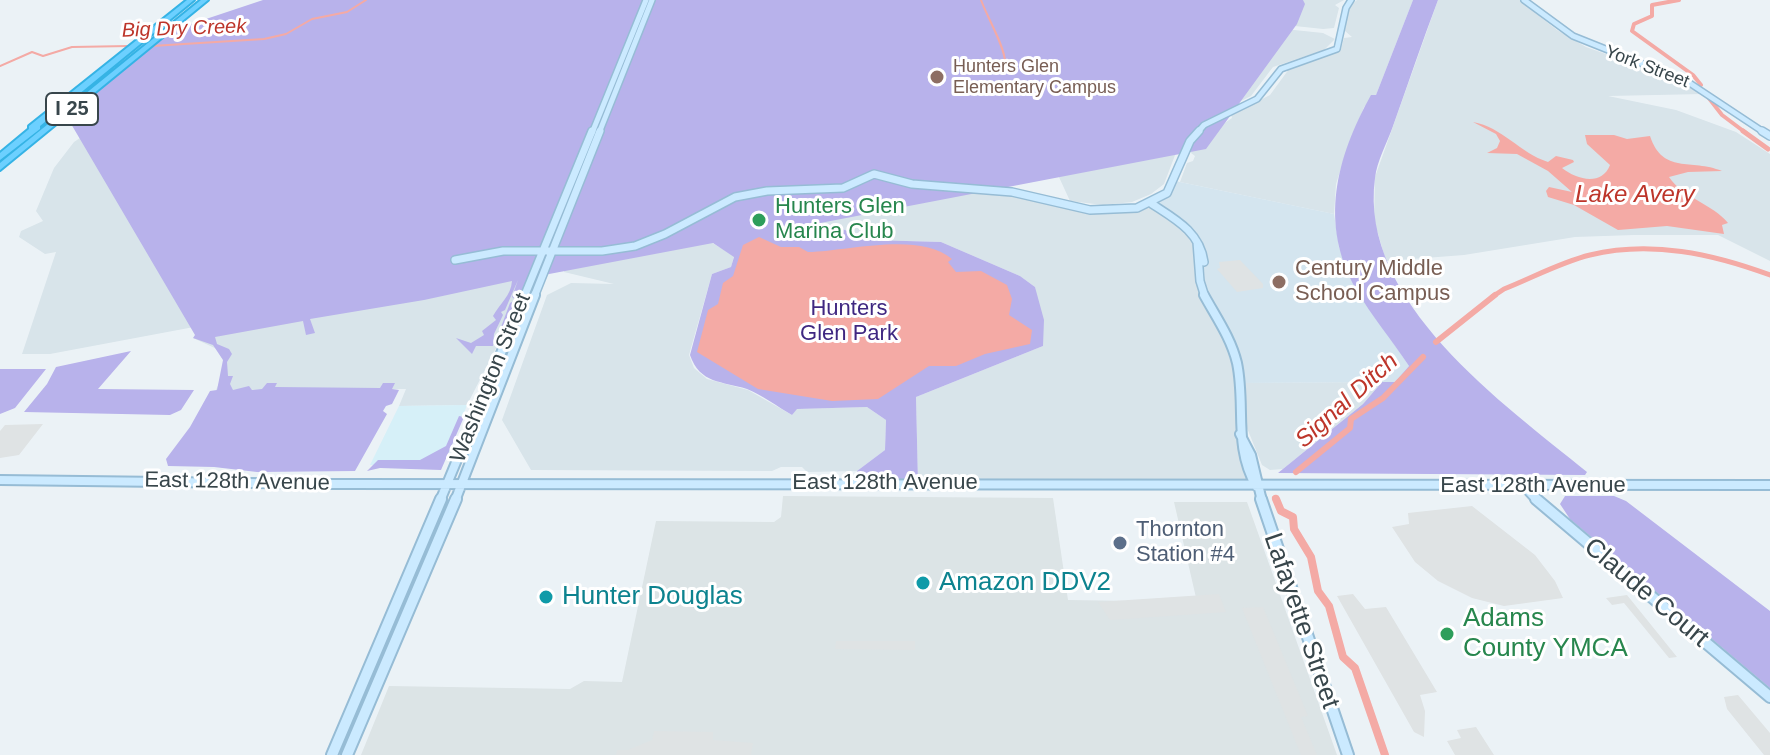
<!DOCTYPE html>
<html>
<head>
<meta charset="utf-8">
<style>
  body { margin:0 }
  canvas { display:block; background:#ebf2f6 }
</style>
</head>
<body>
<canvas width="1770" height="755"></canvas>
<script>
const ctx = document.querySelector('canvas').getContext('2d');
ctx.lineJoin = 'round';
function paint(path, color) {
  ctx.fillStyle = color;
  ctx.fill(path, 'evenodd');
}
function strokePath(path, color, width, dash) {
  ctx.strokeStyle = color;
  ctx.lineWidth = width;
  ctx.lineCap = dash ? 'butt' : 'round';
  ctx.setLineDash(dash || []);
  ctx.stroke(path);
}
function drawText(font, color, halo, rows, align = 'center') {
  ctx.font = font + ' Helvetica,sans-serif';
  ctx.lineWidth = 6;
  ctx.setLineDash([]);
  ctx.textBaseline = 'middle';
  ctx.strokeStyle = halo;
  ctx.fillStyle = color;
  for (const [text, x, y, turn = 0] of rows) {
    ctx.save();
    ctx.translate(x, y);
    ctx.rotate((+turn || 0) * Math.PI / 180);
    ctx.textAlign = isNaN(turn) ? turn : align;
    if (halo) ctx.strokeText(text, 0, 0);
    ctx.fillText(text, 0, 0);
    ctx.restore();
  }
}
paint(new Path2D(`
  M1282 0H1344L1335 5 1339 8 1334 28 1323 29 1276 24Z
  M1357 0H1413L1376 95 1364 107 1347 149 1336 184 1334 214 1180 182 1187 163 1193 161 1195 156 1191 153 1195 143 1232 118 1231 115 1270 95 1289 69 1341 49 1344 38 1352 37 1345 31 1346 18 1349 7Z
  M1438 0H1519L1557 30 1586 47 1659 73 1704 94 1608 96 1676 110 1736 132 1770 154V261L1718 235H1634L1575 237 1464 255 1386 261 1374 220 1375 177Z
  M1275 28 1323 33 1335 39 1324 50 1273 67 1251 96 1237 103Z
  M86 134 210 324 50 354H22L56 252 45 254 19 237 21 231 43 221 36 211 54 168 74 142Z
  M1041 138 1177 150 1164 184 1151 194 1132 202 1103 205 1070 201Z
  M992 189 1090 210 1152 204 1197 242 1199 278 1232 346 1239 383 1382 382 1363 404 1283 469 1270 470 1262 465 1247 428 1239 427 1257 486 918 483 916 397 1043 346 1035 287 1020 276 941 242 871 240 832 225H807Z
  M704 238 734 256 731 267 712 274 689 355 694 368 707 379 748 390 792 415 796 409 867 407 886 420 885 450 857 471 807 472 802 467H781L772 471 531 470 502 420 547 295 571 283 614 284 564 272 568 256Z
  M537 257 517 307 467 405 399 406 406 389 216 390 223 374V360L217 349 193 338Z`), '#d8e4ea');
paint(new Path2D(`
  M467 405 449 453 429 465H370L399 406Z`), '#d6f0f8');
paint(new Path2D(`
  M783 496 1053 498 1068 600 1197 602 1174 502H1247L1337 755H361L389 686 570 689 584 681 622 682 656 521 774 522 781 517Z`), '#dce4e6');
paint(new Path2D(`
  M1175 181 1334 214 1339 247 1355 287 1409 366 1395 382 1240 383 1239 373 1206 291 1202 246 1152 204Z`), '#d4e5ef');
paint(new Path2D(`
  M263 0H1303L1305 4 1297 24 1206 149 815 224 832 225 871 240 941 242 1020 276 1035 287 1044 320 1043 346 916 397 918 483H857V471L885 450 886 420 867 407 797 409 792 415C778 407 762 395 747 389 722 381 700 384 690 355L712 274 731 267 734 257 713 243 528 278 495 343 510 303 516 300 512 297 518 280 505 310 501 312 503 315 494 334 493 346H476L472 354 456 338 471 343 484 335 482 331 496 320 493 316C500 303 511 296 512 281L424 300 310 319 315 333 306 335 303 321 215 337 217 344 229 349 232 354 227 362 228 376H233L230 384 233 390 249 386 252 390 262 389 267 383H277L275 387 380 388 383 383H395L392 389 399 390 392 404 386 406 383 411 387 414 355 471 257 472 214 467 168 466 166 459 190 427 210 391 217 390 223 360 213 345 193 338 195 335 67 117 170 31Z
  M1413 0H1438C1422 42 1408 84 1393 126 1387 143 1377 161 1375 178 1358 302 1504 404 1587 472L1585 475 1278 473 1363 404 1382 382H1395L1409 366C1392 340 1372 317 1356 289 1319 224 1336 158 1371 95H1376Z
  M131 351 98 389 194 390 181 410 170 415 24 412 47 384 56 367Z
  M0 369H46L15 408 0 414Z
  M459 416 464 417 441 470 380 468 367 471 378 460H420L446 446Z
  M1565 496H1614L1626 501 1770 611V688L1570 519 1560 504Z`), '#b8b2eb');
paint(new Path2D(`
  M1240 260 1263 284V288L1237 292 1217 269 1220 268 1219 262Z
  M43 424 19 455 0 458V431L5 425Z
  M1472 506 1535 555 1555 581 1563 598 1504 606 1472 598 1438 581 1415 562 1392 527 1409 524 1408 513Z
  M1219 594 1226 612 1110 620 1098 602Z
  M1353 594 1365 609 1386 607 1437 692 1420 695 1425 711 1424 737 1414 732 1337 596Z
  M1627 595 1677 657 1669 658 1624 603 1612 605 1606 598Z
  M1263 607 1308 716 1301 717 1317 755H1301L1242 608Z
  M836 641H915V650L835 649Z
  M1738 695 1770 733V755H1764L1727 709 1724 697Z
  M1476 727 1494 755H1455L1447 741 1461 738 1457 730Z
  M654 731 713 732V740L753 743 751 755H616L617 750H628L652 740Z`), '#dfe3e4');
paint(new Path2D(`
  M1473 122C1502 127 1520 153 1548 162L1556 156 1573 160 1574 162 1562 168C1577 180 1602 186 1610 165L1587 144 1585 135H1614L1627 139 1650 136C1663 175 1691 158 1722 171L1688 172 1669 177C1683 198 1713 204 1728 223L1722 225 1724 234 1667 226 1618 230 1574 205 1548 197 1546 191 1549 187 1572 192 1548 171 1517 154 1487 153 1497 148 1500 141 1496 134Z
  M759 237 781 247H799L808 252C848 251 920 231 952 259L948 262 956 272 981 271 1007 285 1012 299 1009 315 1032 330 1030 344 985 354 956 366H929L878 399 832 401 758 389 697 352 708 310 718 304 723 283 733 276 743 245Z`), '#f4aaa5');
strokePath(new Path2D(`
  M981 0C988 19 1004 45 1005 61L1012 67
  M152 46 264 39 286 34 312 19 347 12 366 0
  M0 66 32 52 43 56 72 47 129 46`), '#f4aaa5', 2);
strokePath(new Path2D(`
  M1679 0 1652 5V16L1634 24 1632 31 1693 75 1701 85
  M1708 97 1722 115 1746 133`), '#f4aaa5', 4);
strokePath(new Path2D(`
  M1743 131 1768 149
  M1492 297 1504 289C1532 278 1561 262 1590 255 1651 240 1713 254 1770 275`), '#f4aaa5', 5);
strokePath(new Path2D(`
  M1436 342 1495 295
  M1296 472 1350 428 1351 419 1383 398 1423 357
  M1275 498 1277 501`), '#f4aaa5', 6);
strokePath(new Path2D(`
  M1276 499 1281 511 1293 517 1294 529 1311 557 1318 591 1329 606 1343 657 1355 668 1385 755`), '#f4aaa5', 8);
const secondaryFar3 = new Path2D(`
  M1524 0 1573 36 1688 82 1765 133
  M592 133 646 0
  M599 133 652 0
  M1197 133 1204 125 1257 99 1281 69 1337 49 1346 8 1351 0`);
const secondaryFar2 = new Path2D(`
  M1762 131 1770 136
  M1152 204C1175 219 1200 232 1204 262
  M1197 242 1200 281 1205 297
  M455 260 503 251H602L635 246 665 234 735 197 767 191 843 188 874 174 912 184 1012 192 1090 210 1137 208 1167 193 1190 141 1199 131
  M524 297 592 131
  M534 297 600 131`);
const secondaryFar1 = new Path2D(`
  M1204 295C1216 317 1231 338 1237 363 1246 406 1233 446 1256 486
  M1240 434 1251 455 1262 501
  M0 480 331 484 1770 485
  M1525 487 1538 501
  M440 501 525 295
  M455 501 535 295`);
const secondary = new Path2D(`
  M1261 499 1348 755
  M1536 499 1770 697
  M332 755 441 499
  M347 755 456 499`);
const highway = new Path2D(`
  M187 0H194L40 126V129L0 160V153L29 129V126Z
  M201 0H208L0 170V163Z`);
strokePath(secondaryFar3, '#96bcd5', 8);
strokePath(secondaryFar2, '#96bcd5', 10);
strokePath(secondaryFar1, '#96bcd5', 12);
strokePath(secondary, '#96bcd5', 14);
strokePath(highway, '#35b3e5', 4);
strokePath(secondaryFar3, '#cbeaff', 5);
strokePath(secondaryFar2, '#cbeaff', 7);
strokePath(secondaryFar1, '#cbeaff', 8);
strokePath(secondary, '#cbeaff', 10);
paint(highway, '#6cd0ff');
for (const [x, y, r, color] of [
  [937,77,8,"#8d6e63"],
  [759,220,8,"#2e9e5b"],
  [1279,282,8,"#8d6e63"],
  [1120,543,8,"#5c6f8a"],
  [923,583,8,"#0f9aa8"],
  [546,597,8,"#0f9aa8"],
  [1447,634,8,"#2e9e5b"]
]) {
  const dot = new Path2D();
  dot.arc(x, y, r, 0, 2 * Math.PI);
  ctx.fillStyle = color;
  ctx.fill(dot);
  strokePath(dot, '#fff', 3);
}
drawText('18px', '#785e54', '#fff', [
  ["Hunters Glen",953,67],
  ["Elementary Campus",953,88]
], 'left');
drawText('18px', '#38464b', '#fff', [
  ["York Street",1647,67,21]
]);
drawText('italic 20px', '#bd352a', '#fff', [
  ["Big Dry Creek",184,29,-2]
]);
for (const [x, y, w] of [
  [72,109,52]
]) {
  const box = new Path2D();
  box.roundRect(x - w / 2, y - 16, w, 32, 6);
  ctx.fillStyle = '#fff';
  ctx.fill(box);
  strokePath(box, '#38464b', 2);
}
drawText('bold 20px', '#38464b', null, [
  ["I 25",72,109]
]);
drawText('22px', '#27864d', '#fff', [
  ["Hunters Glen",775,207],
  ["Marina Club",775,232]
], 'left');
drawText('22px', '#785e54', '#fff', [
  ["Century Middle",1295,269],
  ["School Campus",1295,294]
], 'left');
drawText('22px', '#3f2781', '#fff', [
  ["Hunters",849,309],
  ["Glen Park",849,334]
]);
drawText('22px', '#38464b', '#fff', [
  ["Washington Street",491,378,-68],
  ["East 128th Avenue",237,482,1],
  ["East 128th Avenue",885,483],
  ["East 128th Avenue",1533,486]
]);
drawText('22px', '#4e5e75', '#fff', [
  ["Thornton",1136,530],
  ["Station #4",1136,555]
], 'left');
drawText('italic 24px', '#bd352a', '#fff', [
  ["Lake Avery",1635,195],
  ["Signal Ditch",1347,401,-42]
]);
drawText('26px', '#0d838f', '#fff', [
  ["Amazon DDV2",939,583],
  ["Hunter Douglas",562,597]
], 'left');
drawText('26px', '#38464b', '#fff', [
  ["Claude Court",1646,593,40],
  ["Lafayette Street",1301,621,71]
]);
drawText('26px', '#27864d', '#fff', [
  ["Adams",1463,619],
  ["County YMCA",1463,649]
], 'left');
</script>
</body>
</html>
